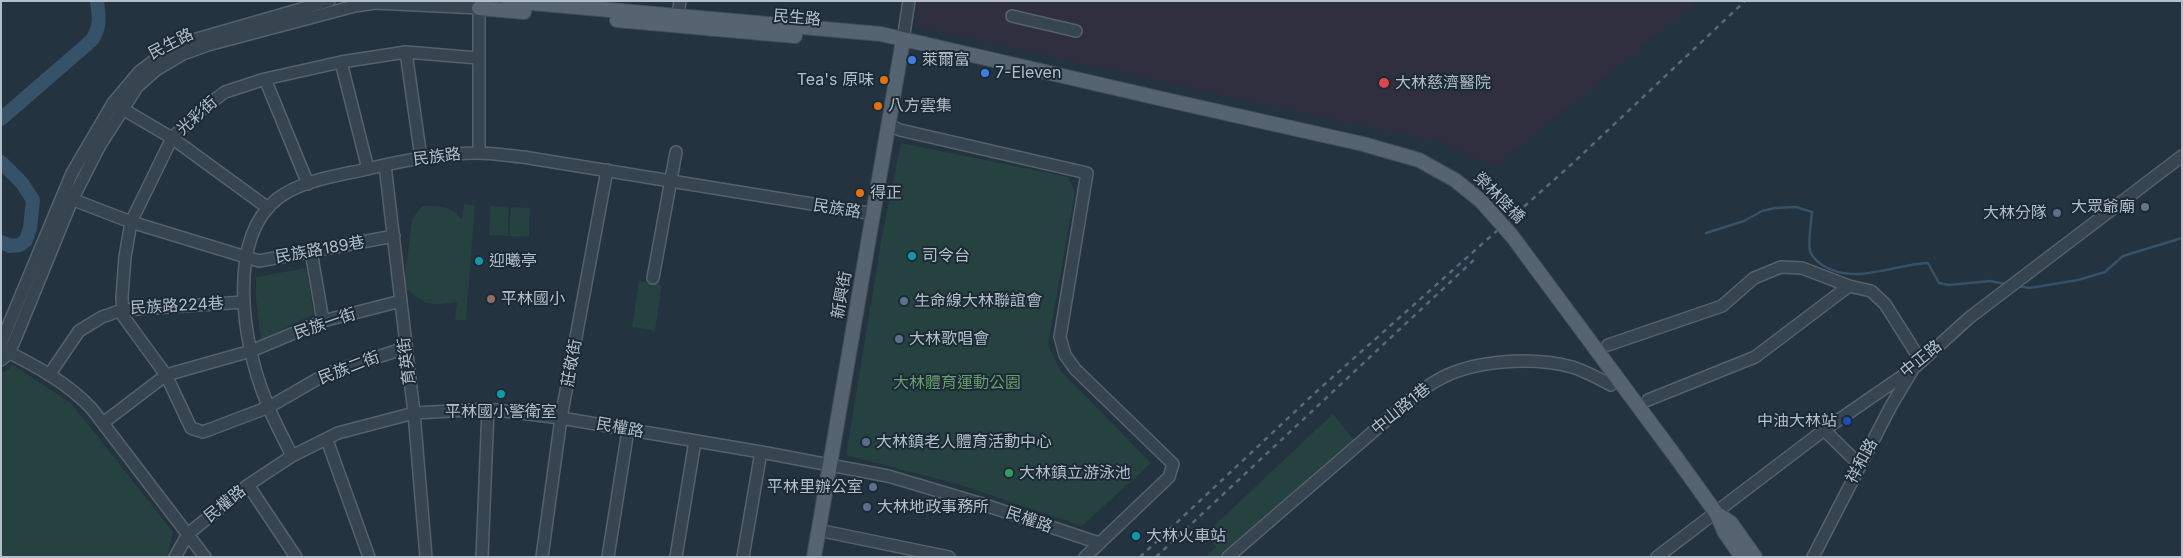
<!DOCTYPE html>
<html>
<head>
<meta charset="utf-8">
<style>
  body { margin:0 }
  #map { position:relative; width:2183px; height:558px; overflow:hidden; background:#233340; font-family:Inter,sans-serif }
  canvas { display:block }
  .frame { position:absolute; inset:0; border:2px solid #b3bfca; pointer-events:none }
</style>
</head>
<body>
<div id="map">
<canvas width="2183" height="558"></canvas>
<div class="frame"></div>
</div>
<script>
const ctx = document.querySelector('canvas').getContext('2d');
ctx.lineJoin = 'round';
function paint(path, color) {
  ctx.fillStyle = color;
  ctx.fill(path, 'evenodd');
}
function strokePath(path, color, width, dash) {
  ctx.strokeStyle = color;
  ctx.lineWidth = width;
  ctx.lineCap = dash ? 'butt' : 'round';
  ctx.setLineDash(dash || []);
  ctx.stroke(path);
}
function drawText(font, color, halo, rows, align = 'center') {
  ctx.font = font + ' Inter,"Noto Sans TC",sans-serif';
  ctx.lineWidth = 4;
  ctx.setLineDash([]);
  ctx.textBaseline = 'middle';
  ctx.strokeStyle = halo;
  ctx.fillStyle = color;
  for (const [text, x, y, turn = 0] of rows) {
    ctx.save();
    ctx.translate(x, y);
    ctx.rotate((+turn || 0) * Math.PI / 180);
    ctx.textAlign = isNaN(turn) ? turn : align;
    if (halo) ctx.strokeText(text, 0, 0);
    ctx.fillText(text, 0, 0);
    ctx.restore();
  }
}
paint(new Path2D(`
  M918 1H1698L1495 167 1440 141 1335 120 914 26Z`), '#2f2f40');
paint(new Path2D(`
  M901 143 1068 177 1075 192 1048 345 1060 370 1151 463 1082 526 957 484 846 455 882 236Z
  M464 204 475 205 466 320H455L457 302C430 306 424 306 404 286L412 219 422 206C441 206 449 204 462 220Z
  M490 206 508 207V236L489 235Z
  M511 207 530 208 529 237 509 236Z
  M306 268 314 314 261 340 256 299V277Z
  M639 281 662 285 655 331 632 327Z
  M12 364 71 403 173 532 167 557H1V373L10 369Z
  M1333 414 1355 441 1221 557H1205L1216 547 1207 532Z`), '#254140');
strokePath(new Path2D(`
  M1706 233 1744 221 1762 211 1775 208 1796 207 1812 212C1811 222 1808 243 1810 251 1812 257 1818 262 1822 265 1855 286 1894 264 1928 263L1939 283 1949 285 1990 281 2006 284
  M2017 286 2030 288 2078 280 2105 272 2123 256 2182 238`), '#355268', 2.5);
strokePath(new Path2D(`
  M1 119 92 40C101 26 99 16 97 1
  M1 162 22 183 33 200 30 228 26 240 20 245 10 246 1 242`), '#355268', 14);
const minor = new Path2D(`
  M678 15 680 1
  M1012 16 1076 31
  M903 40 909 1
  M406 52 421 158
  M341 62 368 169
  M265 79 308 184
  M116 105 172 138 268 208
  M889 125 900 130 1087 173 1060 337 1065 355 1075 369 1173 464 1169 477 1085 557
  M385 165 414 413 426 557
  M66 197 131 222 259 261 394 236
  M311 251 323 321
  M653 278 676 152
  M1 343 72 173 113 103 139 72 165 52 186 42 329 1
  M1608 345 1722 306 1754 278 1781 267 1802 268 1849 286 1871 291 1885 304 1921 361
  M405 348 326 374 269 407 203 432 191 428 166 375 123 316 122 297 125 257 131 222 172 138 201 110 225 92 265 79 341 62 406 52 478 58
  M4 350C36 366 68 383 92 409L205 557
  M1 360 9 353 16 337 72 200 99 147 137 87 156 70 183 54 208 45 355 6 375 3 479 8V153
  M49 375 79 331 102 317 122 310 244 302
  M1648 400 1755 357 1849 286
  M103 423 166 375 251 351 323 321 401 301
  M1824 430 1860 465
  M327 440 369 557
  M292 456C283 437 272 418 265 398 243 344 226 240 277 199 300 181 335 176 363 170 400 161 440 153 478 153 493 153 509 156 523 157L874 214
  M248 485 296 557
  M818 530 949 557
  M175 557 188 534 248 485 292 456 338 433 414 413 488 409 561 418 761 452 888 476 979 503 1099 543
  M482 557 488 409
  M542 557 561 418 607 170
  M608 557 628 430
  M676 557 695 441
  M743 557 761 452
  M1228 557 1411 399C1419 393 1427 386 1436 381 1471 360 1532 356 1572 367 1585 371 1598 378 1611 385
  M1657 557 1824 430 1914 368 1969 318 2182 156
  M1813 557 1891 406 1912 371`);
const major = new Path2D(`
  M509 1 881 34 1167 100
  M479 8 524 12
  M617 20 795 36
  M1678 460 1716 513 1725 533 1742 557
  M1719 515 1731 523 1755 557
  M814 557 903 40`);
strokePath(minor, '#55626d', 14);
strokePath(major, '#404e59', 16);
strokePath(minor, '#374550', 11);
strokePath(major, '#556470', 14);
strokePath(new Path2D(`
  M1140 557 1317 391 1573 163 1745 1
  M1156 557 1476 258`), '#586977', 2.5, [5, 5]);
const majorBridge = new Path2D(`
  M1167 100 1363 144 1419 160 1455 180 1481 201 1512 236 1678 460`);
strokePath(majorBridge, '#404e59', 16, []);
strokePath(majorBridge, '#556470', 14);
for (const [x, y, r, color] of [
  [912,60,5,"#3f7fe0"],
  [985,73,5,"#3f7fe0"],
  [884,80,5,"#e8710a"],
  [1384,83,6,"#e0444e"],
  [878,106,5,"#e8710a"],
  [860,193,5,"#e8710a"],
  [2145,207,5,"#6b7280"],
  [2057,213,5,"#5c6f8a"],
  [912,256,5,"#0f9aa8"],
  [479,261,5,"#0f9aa8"],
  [491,299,5,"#8d6e63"],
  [904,301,5,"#5c6f8a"],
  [899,339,5,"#5c6f8a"],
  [501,394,5,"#0f9aa8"],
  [1847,421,5,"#1a4fb4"],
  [866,442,5,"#5c6f8a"],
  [1009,473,5,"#2e9e5b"],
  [873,487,5,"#5c6f8a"],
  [867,507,5,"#5c6f8a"],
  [1136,536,5,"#0f9aa8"]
]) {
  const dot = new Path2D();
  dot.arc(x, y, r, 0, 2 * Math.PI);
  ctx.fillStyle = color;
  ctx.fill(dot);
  strokePath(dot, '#1c2a35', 2);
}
drawText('16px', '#b3bfca', '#1c2a35', [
  ["民生路",797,18,5],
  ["民生路",171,44,-27],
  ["光彩街",197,116,-42],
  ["民族路",437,157,-7],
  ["榮林陸橋",1499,198,45],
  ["民族路",837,209,9],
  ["民族路189巷",320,250,-10],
  ["新興街",842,295,-80],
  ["民族路224巷",177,306,-3],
  ["民族一街",325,324,-19],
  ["中正路",1921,359,-39],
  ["育英街",407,361,-97],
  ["莊敬街",572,363,-80],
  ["民族二街",349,368,-21],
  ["中山路1巷",1401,409,-39],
  ["民權路",620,428,10],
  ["祥和路",1862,461,-62],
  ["民權路",225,504,-39],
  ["民權路",1029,520,19]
]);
drawText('16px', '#b3bfca', '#1c2a35', [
  ["萊爾富",922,60],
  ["7-Eleven",995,73],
  ["Tea's 原味",874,80,"right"],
  ["大林慈濟醫院",1395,83],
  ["八方雲集",888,106],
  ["得正",870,193],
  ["大眾爺廟",2135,207,"right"],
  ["大林分隊",2047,213,"right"],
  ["司令台",922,256],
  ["迎曦亭",489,261],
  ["平林國小",501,299],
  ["生命線大林聯誼會",914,301],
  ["大林歌唱會",909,339],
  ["平林國小警衛室",501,412,"center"],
  ["中油大林站",1837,421,"right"],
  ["大林鎮老人體育活動中心",876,442],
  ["大林鎮立游泳池",1019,473],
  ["平林里辦公室",863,487,"right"],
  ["大林地政事務所",877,507],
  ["大林火車站",1146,536]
], 'left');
drawText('16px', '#689d6d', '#1c2a35', [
  ["大林體育運動公園",957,383]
]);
</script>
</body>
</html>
